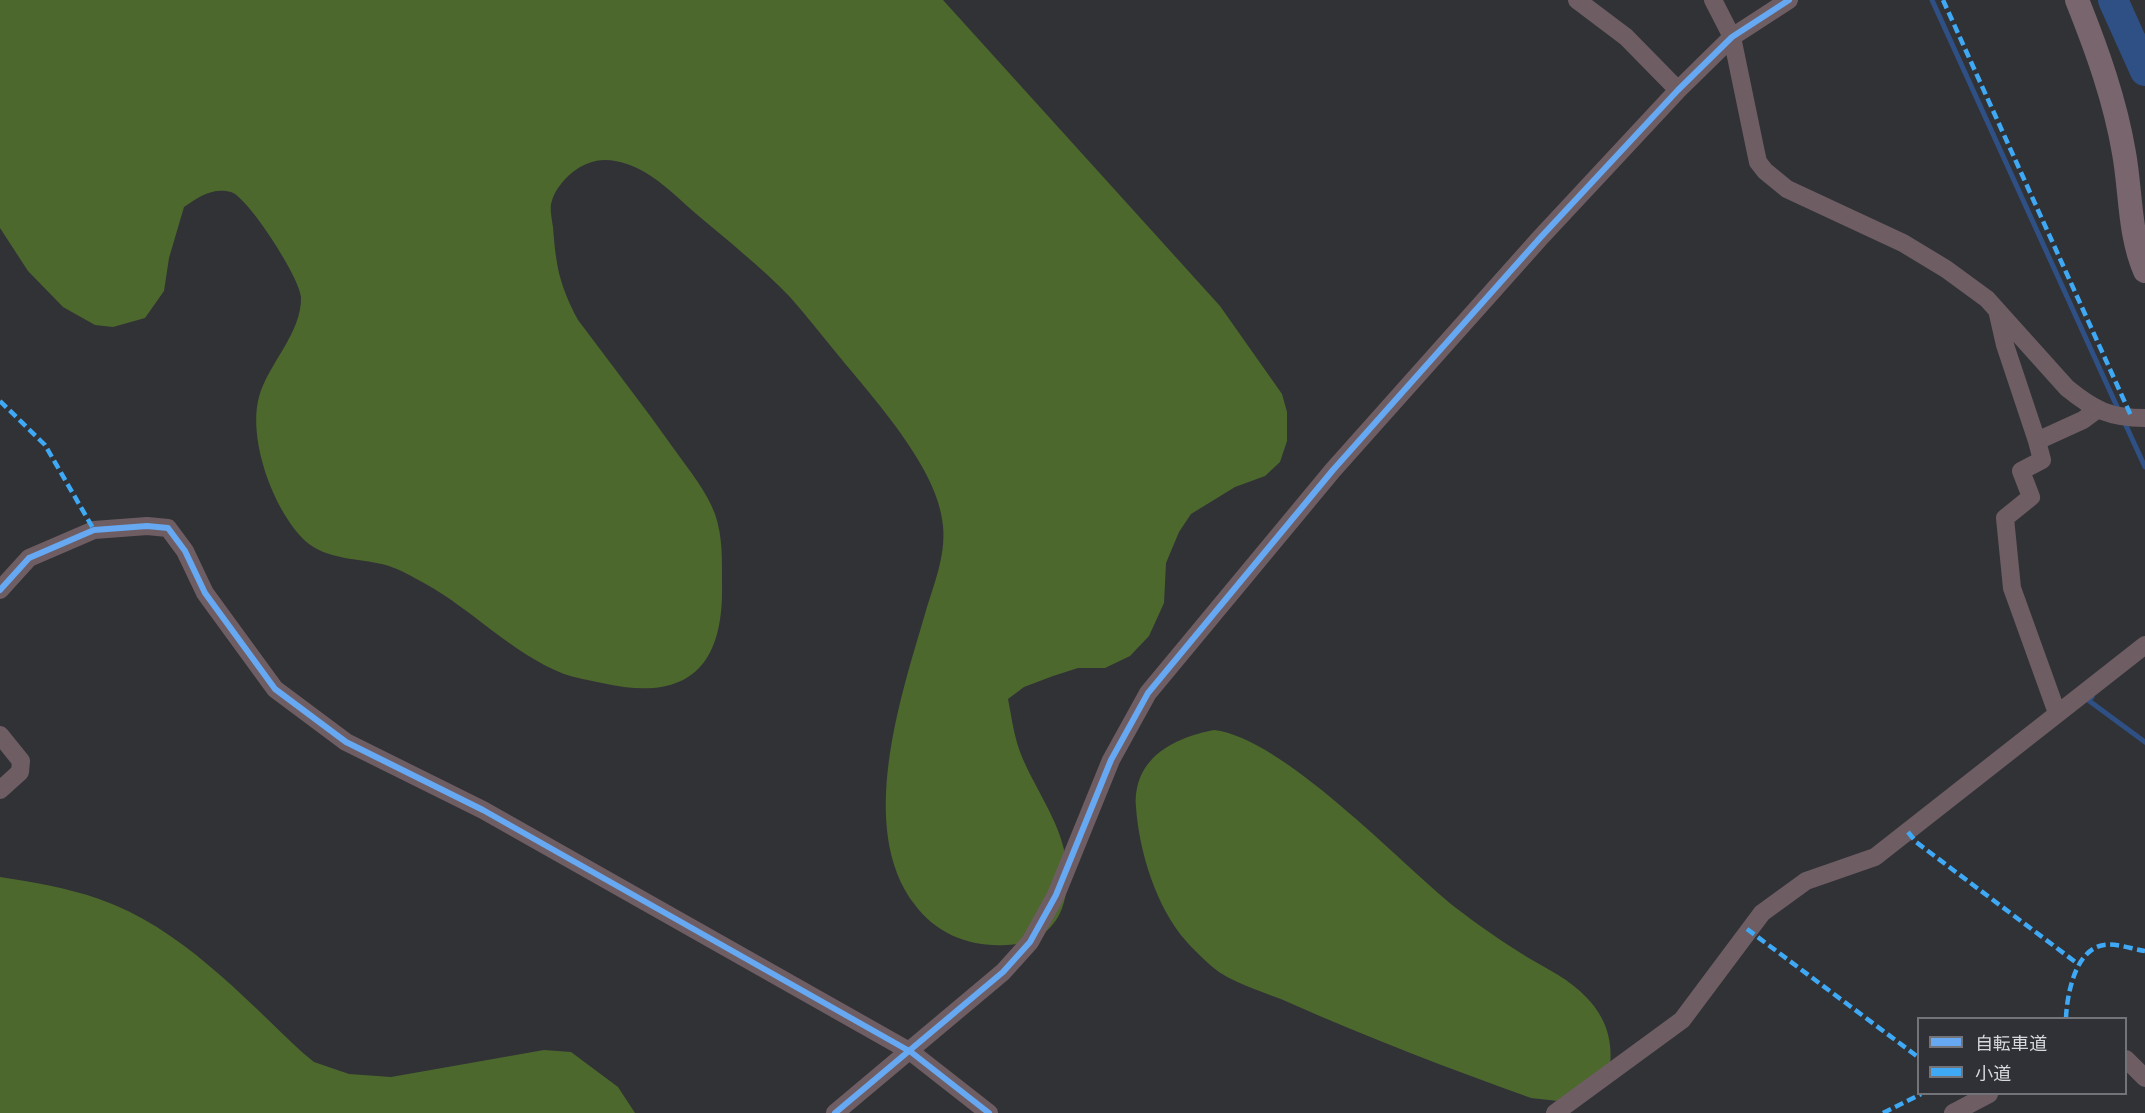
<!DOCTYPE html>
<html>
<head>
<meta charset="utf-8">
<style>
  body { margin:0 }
  #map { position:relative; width:2145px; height:1113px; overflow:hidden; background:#313236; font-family:"Asap Condensed","Noto Sans JP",sans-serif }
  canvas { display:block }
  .legend { position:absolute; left:1917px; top:1017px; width:210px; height:78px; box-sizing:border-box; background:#303137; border:2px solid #737479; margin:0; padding:8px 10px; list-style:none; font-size:18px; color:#d7d8dc }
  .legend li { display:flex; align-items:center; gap:12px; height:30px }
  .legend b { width:30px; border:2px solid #737479 }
</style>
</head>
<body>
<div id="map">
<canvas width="2145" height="1113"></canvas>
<ul class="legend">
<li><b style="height:8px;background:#66a8f1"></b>自転車道</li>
<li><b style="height:8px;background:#3fa9f5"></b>小道</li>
</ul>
</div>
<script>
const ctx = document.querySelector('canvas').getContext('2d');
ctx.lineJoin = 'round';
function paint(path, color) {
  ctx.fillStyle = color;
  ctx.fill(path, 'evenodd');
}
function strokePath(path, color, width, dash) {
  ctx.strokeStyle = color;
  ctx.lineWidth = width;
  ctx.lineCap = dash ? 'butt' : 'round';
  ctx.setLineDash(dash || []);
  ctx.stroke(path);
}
paint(new Path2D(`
  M0 0H943L1220 306 1282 394 1287 412V441L1280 462 1265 476 1235 487 1191 514 1179 532 1166 563 1164 603 1149 636 1130 656 1105 668H1078L1053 676 1024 687 1008 699C1012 719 1014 738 1022 757 1035 788 1059 821 1065 854 1073 901 1059 943 1006 945 969 947 937 934 915 905 856 829 901 696 925 614 933 586 946 557 943 526 939 469 873 398 838 355 822 336 807 316 790 297 761 267 726 239 694 212 675 195 652 172 627 164 608 158 594 158 577 169 566 176 554 190 551 204 550 211 552 220 553 227 556 266 559 284 578 320 610 363 643 405 674 449 689 470 706 490 715 514 723 537 722 561 722 584 724 670 685 702 602 683 589 680 576 678 564 674 511 653 473 610 424 583 413 577 401 570 389 566 363 558 332 561 309 544 275 516 247 440 259 397 268 364 302 333 301 297 300 278 248 197 231 192 212 187 199 197 184 207L169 258 164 291 145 318 113 327 95 325 63 307 28 271 0 228Z
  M1214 730C1283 738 1399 862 1456 908 1478 925 1503 942 1527 957 1549 970 1569 979 1587 998 1606 1018 1613 1040 1610 1068L1558 1101 1531 1098C1450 1069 1369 1038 1290 1003 1268 993 1240 986 1219 972 1208 964 1195 951 1186 941 1156 907 1139 851 1136 807 1133 759 1172 738 1214 730Z
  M0 877C33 882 68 888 99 899 180 927 242 996 303 1053L314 1062 349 1074 391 1077 544 1050 571 1052 618 1087 635 1113H0Z`), '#4c682d');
strokePath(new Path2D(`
  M1932 0 2119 411
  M2123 419 2145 467
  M2092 697 2088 700 2145 742`), '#2f5085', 5);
strokePath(new Path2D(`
  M2113 0 2145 71`), '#2f5085', 30);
strokePath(new Path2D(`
  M1577 0 1626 37 1678 90
  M1713 0 1732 37 1755 148 1758 162 1765 171 1787 189 1903 243 1946 269 1987 299 2067 388C2094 410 2110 418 2145 418
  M1998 314 2005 345 2037 441
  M0 590 29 558 94 530 147 526 168 528 185 551 205 593 275 689 346 742 483 810 911 1052 989 1113
  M2057 713 2012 588 2005 518 2031 497 2021 471 2042 460 2037 441 2083 420 2098 409
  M0 735 21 761 20 772 0 790
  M2126 1059 2145 1078
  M835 1113 1003 972 1030 942 1056 895 1111 760 1148 693 1333 470 1540 238 1678 90 1732 37 1789 0
  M1555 1113 1682 1020 1762 913 1806 881 1875 857 2145 645
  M1953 1113 1989 1094`), '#6e5e64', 18);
strokePath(new Path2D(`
  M2077 0C2097 50 2115 100 2124 153 2131 192 2129 234 2145 271`), '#78656d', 24);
strokePath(new Path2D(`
  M1943 0 2132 418
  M0 401 45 445 94 530
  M1908 832 1916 842 2078 964
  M1747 929 1918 1057
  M2066 1018C2067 995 2075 949 2104 945 2116 943 2132 949 2145 951
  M1883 1113 1921 1094`), '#3fa9f5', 4.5, [9, 4.5]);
strokePath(new Path2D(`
  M0 590 29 558 94 530 147 526 168 528 185 551 205 593 275 689 346 742 483 810 911 1052 989 1113
  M835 1113 1003 972 1030 942 1056 895 1111 760 1148 693 1333 470 1540 238 1678 90 1732 37 1789 0`), '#66a8f1', 6);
</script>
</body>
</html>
